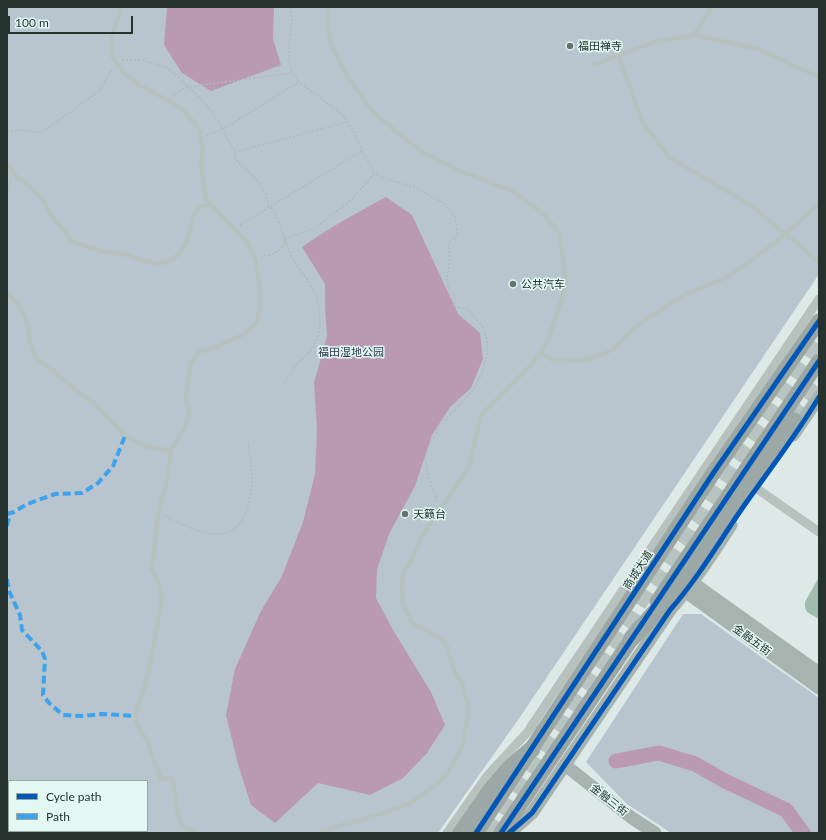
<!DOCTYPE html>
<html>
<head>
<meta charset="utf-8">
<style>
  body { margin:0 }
  #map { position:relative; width:826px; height:840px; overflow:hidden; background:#dde9e6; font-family:Lato,sans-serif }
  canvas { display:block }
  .frame { position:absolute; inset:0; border:8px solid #25322d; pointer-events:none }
  .legend { position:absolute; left:8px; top:780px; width:140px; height:52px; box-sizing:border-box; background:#e3f7f3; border:1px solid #97a8a4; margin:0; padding:5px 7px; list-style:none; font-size:12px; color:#25322d }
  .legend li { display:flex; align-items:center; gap:8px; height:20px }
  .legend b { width:20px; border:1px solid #97a8a4 }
  .scale { position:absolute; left:8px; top:16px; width:125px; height:18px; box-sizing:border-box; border:2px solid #25322d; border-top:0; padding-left:5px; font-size:12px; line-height:14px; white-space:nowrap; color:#25322d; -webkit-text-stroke:3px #e3f7f3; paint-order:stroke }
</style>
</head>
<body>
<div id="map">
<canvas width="826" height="840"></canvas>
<div class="frame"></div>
<ul class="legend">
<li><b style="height:5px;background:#0057b8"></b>Cycle path</li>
<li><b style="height:5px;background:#3ea3eb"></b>Path</li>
</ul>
<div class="scale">100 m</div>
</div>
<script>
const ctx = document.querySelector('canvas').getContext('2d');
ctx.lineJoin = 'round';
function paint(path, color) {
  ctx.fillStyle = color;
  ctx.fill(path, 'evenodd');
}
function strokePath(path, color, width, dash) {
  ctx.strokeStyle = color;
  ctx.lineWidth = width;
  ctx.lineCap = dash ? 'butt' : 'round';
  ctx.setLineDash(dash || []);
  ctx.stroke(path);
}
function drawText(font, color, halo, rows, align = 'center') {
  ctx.font = font + ' Lato,"Noto Sans SC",sans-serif';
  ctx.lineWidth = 3;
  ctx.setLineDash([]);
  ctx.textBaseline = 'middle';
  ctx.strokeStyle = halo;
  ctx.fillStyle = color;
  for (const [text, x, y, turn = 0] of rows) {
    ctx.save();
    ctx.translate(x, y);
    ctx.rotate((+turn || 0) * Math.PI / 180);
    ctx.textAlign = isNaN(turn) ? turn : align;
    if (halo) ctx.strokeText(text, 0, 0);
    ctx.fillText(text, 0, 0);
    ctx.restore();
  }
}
paint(new Path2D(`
  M7 7H815L819 9V274L518 720 438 833H29L27 831H147V781H9V807L7 804Z
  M683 614H701L819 698V833H671L627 804 586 762Z`), '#b8c5cf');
paint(new Path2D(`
  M167 7H274L273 39 281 65 211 91 182 73 164 45Z
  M386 197 412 215 458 314 480 333 483 359 471 388 450 407 432 435 415 486 390 532 377 569 376 598 393 630 431 692 445 725 427 753 403 778 370 795 318 783 275 823 251 805 238 764 226 715 235 669 261 611 282 576 303 522 315 474 317 430 314 383 327 336 325 307V284L302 247C329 228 358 212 386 197Z`), '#b99ab2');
strokePath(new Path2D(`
  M616 761 659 753 695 764 725 781 786 810 803 833
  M70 831 72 833`), '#b99ab2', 15);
paint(new Path2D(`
  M819 577V619L807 612 805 607V602Z`), '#9fbcaf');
strokePath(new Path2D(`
  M794 421 819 383
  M485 833 739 453 819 337`), '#b8c4c1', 17, [17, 8]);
strokePath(new Path2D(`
  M290 7C290 11 293 15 292 20 291 36 286 55 292 71 294 75 297 78 299 82L342 114 354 132 362 151 375 173 380 177 417 188 445 204 455 217 458 235 448 243 450 259 447 278 450 296 456 307 467 309 483 327 487 342 488 352 481 375 474 389 439 427 429 445 425 458 429 479 438 503
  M122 60H140L156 64 165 67 174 73 206 104 223 129 228 140 235 152V158L240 164 256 179 266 194 269 206 275 212 290 254 298 267 307 279 316 295 320 315V325L318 336 313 348 306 356 296 365 284 383
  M172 96 187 87 293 73
  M7 132 21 130 41 133 98 92 113 69
  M206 135 223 129 299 82
  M235 152 347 122
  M7 196 11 180
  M240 225 362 151
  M260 256C272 256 283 252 285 239L314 229 351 200 375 173
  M165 516C179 523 195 531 211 534 243 539 252 503 252 478 252 465 249 452 248 438`), '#afbbb7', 1.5, [2, 2]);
strokePath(new Path2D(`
  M122 7 112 35 111 55 124 73 139 85 173 103 187 114 199 129 203 150 201 165 206 199 247 242 256 261 260 290V309L256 323 245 334 214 348 200 351 191 362 187 387 186 398 189 412 186 425 171 450 168 478 159 507 152 569 158 581 162 599 148 675 135 716 137 724 148 743 161 779 172 778C177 793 174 817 185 827 188 830 193 831 196 833
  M694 35 758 49 819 77
  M618 55 642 121 669 157 752 206 819 262
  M593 65 654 42 694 35 712 7
  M7 163 16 176 35 191 45 202 49 212 73 242 101 251 128 255 141 260 158 264 170 261 181 252 187 241 194 215 200 207 210 203
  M7 293 20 307 28 324 29 339 36 358 101 410 125 436 145 446 156 449 171 450
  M541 353 554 361H568L585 360 606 353 615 348 632 330 643 321 686 294 728 277 776 242 819 204
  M319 833 347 823 362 820 409 804 438 783 447 774 462 747 468 717V704L462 683 454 670 447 646 441 639 412 623 403 605 402 581 404 572 412 559 422 536 469 467 481 415 531 365 542 351 549 338 564 291 565 278 560 235 548 219 540 211 512 191 463 172 423 152 404 138 374 113 346 75 331 44 328 29 329 7`), '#b7c2bf', 4.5);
strokePath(new Path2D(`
  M756 488 819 532
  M530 728 819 299
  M447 833 487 776 534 725`), '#b7c2bf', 9);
strokePath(new Path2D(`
  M793 435 819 397
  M693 583 819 673
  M686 592 819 688
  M565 765 632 818 655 833
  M509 833 532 813 670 610C693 584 712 555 731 525`), '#a7b3af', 13);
strokePath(new Path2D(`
  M657 602 819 361
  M476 833 714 472 819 321
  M501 833 639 628`), '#9ca7a3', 15);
strokePath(new Path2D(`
  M632 638 676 589 700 556 794 421
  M461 833 491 790 509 769 532 749`), '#9ca8a5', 17);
strokePath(new Path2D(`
  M7 514 14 512 27 504 55 494 82 493 98 483 113 466 125 436
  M7 526 10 513
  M7 579 9 591 20 615 22 630 42 651 45 659 43 695 49 703 63 715 82 716 102 714 135 716`), '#3ea3eb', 4, [8, 4]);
strokePath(new Path2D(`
  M476 833 714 472 819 321
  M501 833 819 361
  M509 833 532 813 670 610C698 578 717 545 741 510 767 473 796 436 819 397`), '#0057b8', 5);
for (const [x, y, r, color] of [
  [570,46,4,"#65726e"],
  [513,284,4,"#65726e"],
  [405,514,4,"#65726e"]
]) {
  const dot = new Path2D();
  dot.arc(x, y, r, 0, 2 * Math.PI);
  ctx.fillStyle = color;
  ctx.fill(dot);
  strokePath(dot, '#e3f7f3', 1.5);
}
drawText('11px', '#25322d', '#e3f7f3', [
  ["福田禅寺",578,46],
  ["公共汽车",521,284],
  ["天籁台",413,514]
], 'left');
drawText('11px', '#2b384e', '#e3f7f3', [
  ["福田湿地公园",351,352]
]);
drawText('11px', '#25322d', '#e3f7f3', [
  ["商城大道",638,570,-57],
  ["金融五街",752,640,36],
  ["金融三街",609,800,38]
]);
</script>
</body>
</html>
